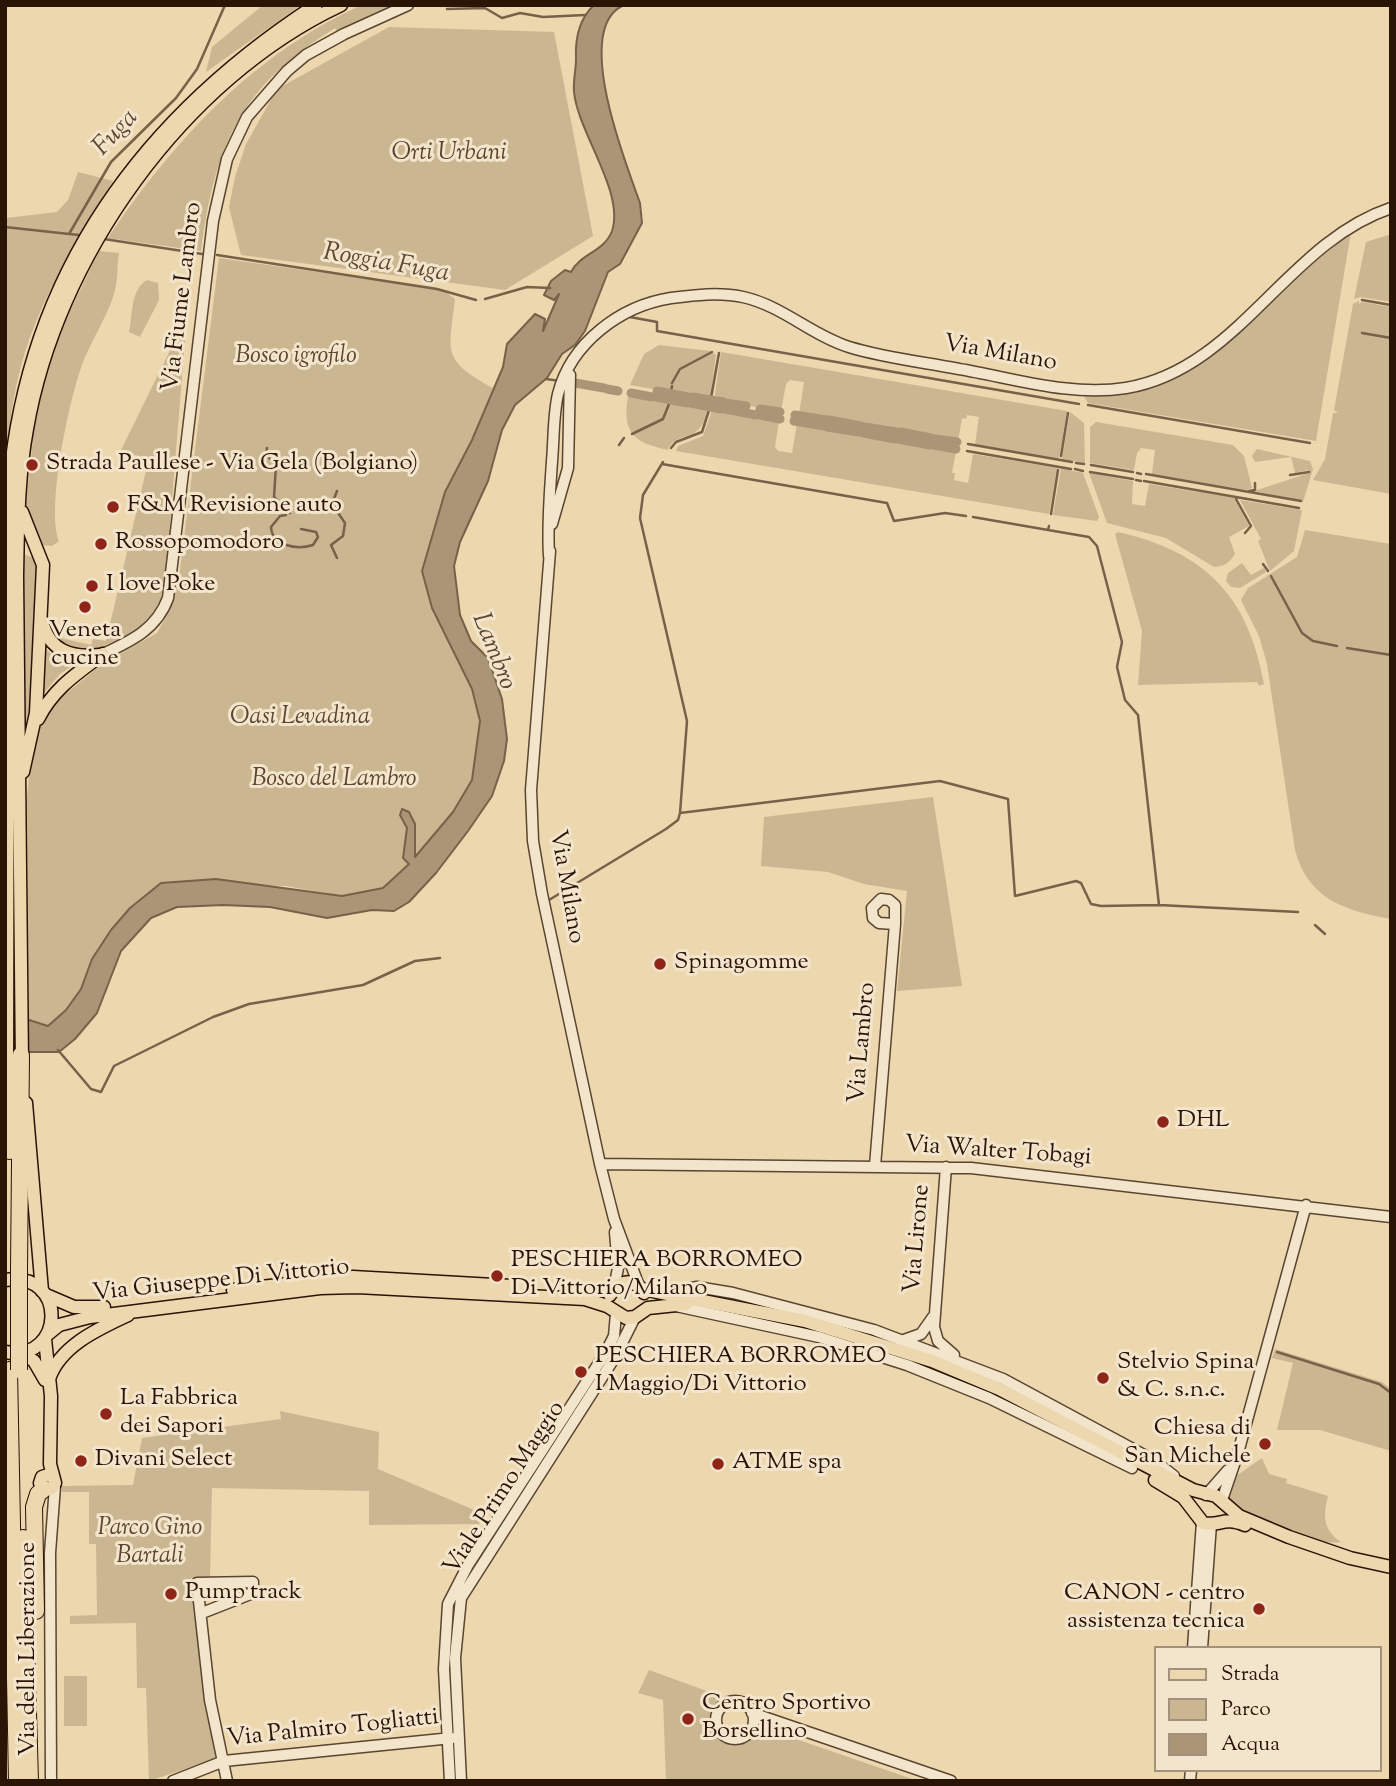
<!DOCTYPE html>
<html>
<head>
<meta charset="utf-8">
<style>
  body { margin:0 }
  #map { position:relative; width:1396px; height:1786px; overflow:hidden; background:#ecd7af; font-family:"Sorts Mill Goudy",serif }
  canvas { display:block }
  .frame { position:absolute; inset:0; border:7px solid #2a1406; pointer-events:none }
  .legend { position:absolute; left:1154px; top:1646px; width:228px; height:126px; box-sizing:border-box; background:#f3e5cb; border:2px solid #a3917c; margin:0; padding:9px 12px; list-style:none; font-size:21px; color:#2a1406 }
  .legend li { display:flex; align-items:center; gap:14px; height:35px }
  .legend b { width:35px; border:2px solid #a3917c }
</style>
</head>
<body>
<div id="map">
<canvas width="1396" height="1786"></canvas>
<div class="frame"></div>
<ul class="legend">
<li><b style="height:9px;background:#ecd7af"></b>Strada</li>
<li><b style="height:19px;background:#cbb692"></b>Parco</li>
<li><b style="height:19px;background:#aa9576"></b>Acqua</li>
</ul>
</div>
<script>
const ctx = document.querySelector('canvas').getContext('2d');
ctx.lineJoin = 'round';
function paint(path, color) {
  ctx.fillStyle = color;
  ctx.fill(path, 'evenodd');
}
function strokePath(path, color, width, dash) {
  ctx.strokeStyle = color;
  ctx.lineWidth = width;
  ctx.lineCap = dash ? 'butt' : 'round';
  ctx.setLineDash(dash || []);
  ctx.stroke(path);
}
function drawText(font, color, halo, rows, align = 'center') {
  ctx.font = font + ' "Sorts Mill Goudy",serif';
  ctx.lineWidth = 6;
  ctx.setLineDash([]);
  ctx.textBaseline = 'middle';
  ctx.strokeStyle = halo;
  ctx.fillStyle = color;
  for (const [text, x, y, turn = 0] of rows) {
    ctx.save();
    ctx.translate(x, y);
    ctx.rotate((+turn || 0) * Math.PI / 180);
    ctx.textAlign = isNaN(turn) ? turn : align;
    if (halo) ctx.strokeText(text, 0, 0);
    ctx.fillText(text, 0, 0);
    ctx.restore();
  }
}
paint(new Path2D(`
  M263 5H301L206 72 212 47Z
  M362 5H397L338 33 335 28C241 86 215 144 201 251L108 238C174 140 253 54 362 5Z
  M389 27 554 32 593 236 505 290 241 255 229 207 235 177 246 144 277 89Z
  M78 172 113 181C85 228 54 275 34 327 16 371 9 421 5 469L6 218 57 212 68 200Z
  M1351 232 1316 441 1088 403 1084 397 1086 392 1174 376Z
  M1391 234V302L1360 297 1354 299 1366 242Z
  M99 251 119 253C117 264 118 275 116 285 112 310 91 340 82 365 69 400 46 508 59 541L52 546 40 545 25 510 35 421 51 350Z
  M219 258 443 290 455 299C449 352 441 360 493 388L469 447 445 492 422 571 432 608 472 689 480 721 472 780 453 812 401 874 383 888 342 896 286 886 161 883 92 959 81 989 66 1010 48 1026 29 1020 27 796 32 749 46 710 102 664 157 633 169 612 179 578Z
  M147 280 158 283 159 300 140 337 129 332C133 315 130 290 147 280Z
  M1359 301V304L1362 302 1391 307V494L1313 480 1325 459 1333 413H1338L1334 410 1353 304Z
  M187 316 167 561 160 605 137 630 93 651H72L52 636 91 645 93 639 106 641 149 458 120 452Z
  M659 345 710 351 716 355 710 399 630 385 644 354Z
  M721 352 1067 411 1059 459 975 444 979 417 967 415 966 419 962 418 958 441 799 414 804 382 790 380 786 384 781 411 714 400Z
  M628 396 707 409C701 447 677 428 668 450 633 442 622 433 628 396Z
  M712 410 779 421 775 447 778 451 792 453 797 424 956 451 952 473H955L954 480 968 483 973 454 1057 468 1049 514 676 451 678 446 703 436Z
  M1070 412 1084 423 1085 463 1062 459Z
  M1096 422 1233 445 1244 456 1252 488 1246 490 1152 474 1155 450 1141 448 1137 453 1134 470 1090 463V427Z
  M1257 449 1310 461 1313 469 1303 502 1254 491 1309 473 1308 470 1295 473 1291 457 1255 462 1252 456Z
  M1061 468 1083 473 1099 517 1097 521 1053 515Z
  M1089 473 1133 481 1132 504 1145 506 1149 484 1234 498 1249 526 1229 537 1235 554C1230 562 1224 567 1214 567L1166 538 1107 523Z
  M1240 500 1302 510 1294 551 1270 571 1258 541 1261 539Z
  M1305 530 1391 544V919C1345 911 1308 899 1295 850L1267 664 1259 636 1241 600 1248 588 1297 557Z
  M1118 532C1205 552 1248 595 1264 684L1259 686 1257 682 1138 685 1142 631 1115 534Z
  M23 554 32 557 37 568 33 704 26 735Z
  M1242 563 1251 575 1264 568 1266 572 1240 588 1231 587 1226 581 1228 573Z
  M40 643 52 655 78 662 60 674 39 699Z
  M933 797 962 986 897 991 907 891 864 884 828 872 761 866 764 817Z
  M1275 1349 1382 1382 1391 1389V1451L1320 1430H1277L1293 1363 1272 1358Z
  M280 1411 379 1432 378 1469 486 1515 479 1524 369 1525V1491L212 1488 210 1577 191 1578 202 1680 217 1752 215 1759 149 1781 146 1688H137L136 1623 70 1624V1616L97 1615 96 1544H89V1492H62V1486L133 1485 142 1438 281 1419Z
  M1262 1458 1269 1474 1287 1479 1286 1483 1328 1496C1323 1516 1323 1530 1341 1542 1313 1547 1253 1519 1231 1501L1228 1496 1236 1476Z
  M649 1670 726 1698 714 1711 713 1729C732 1750 745 1751 761 1727L918 1781H666L663 1700 638 1693Z
  M64 1676H87V1726H64Z`), '#cbb692');
const water = new Path2D(`
  M594 5H624C571 28 627 166 640 203L642 223 620 264 608 272 585 331 575 345 562 354 547 378 515 405 502 430 488 481 460 542 454 566 460 615 471 641 488 658 502 699 507 739 504 761 492 796 468 831 436 873 409 902 394 911 372 910 327 918 270 907 223 905 177 907 151 918 121 951 97 1013 75 1039 59 1052H5L12 1031 29 1020 48 1026 66 1010 81 989 92 959 111 930 130 908 161 883 216 879 342 896 383 888 409 864 403 858 407 828 400 815 402 809 409 812 415 824V857L453 812 472 780 480 721 472 689 432 608 422 571 445 492 472 440 503 367 507 344 535 314 545 319 543 331 559 294 554 300 544 295 551 281 565 270 571 272C581 253 604 252 612 231 625 192 578 133 574 92 573 81 576 70 576 59 575 39 579 19 594 5Z`);
paint(water, '#aa9576');
strokePath(water, '#776149', 2);
strokePath(new Path2D(`
  M447 9 485 8 502 18 520 13 543 17 585 15
  M5 227 69 234 111 162 176 98 197 69 225 5
  M69 234 79 235
  M104 239 202 254
  M217 255 437 289 476 300
  M485 299 527 287 550 288
  M1362 300 1391 305
  M630 317 657 322V331L1079 404
  M1362 333 1391 338
  M546 379 560 381
  M672 383 680 369 712 352
  M671 391 672 386
  M711 398 719 353
  M1088 405 1310 443
  M632 434 663 419 669 404
  M968 444 1072 462
  M619 445 624 438
  M267 448 266 454 276 466 274 497 290 513
  M671 448 676 442 702 432 709 410
  M967 451 1071 469
  M1061 456 1068 413
  M1076 463 1084 464
  M662 464 887 503 894 521 945 513 966 516
  M1091 465 1133 472
  M1075 469 1083 471
  M1090 472 1133 479
  M1137 473 1141 474
  M1146 474 1301 501
  M1290 475 1309 472
  M1136 480 1141 481
  M1144 481 1299 508
  M1249 491 1255 490V483
  M1236 499 1251 526 1245 533
  M1051 514 1058 470
  M286 515 280 516 271 527C272 546 297 550 313 545L318 537 316 532 301 529
  M973 517 1048 530 1049 526
  M1048 530 1089 537 1097 546 1122 642 1117 667 1125 700 1138 715 1159 905
  M337 558 331 545 343 536 345 523 332 504 337 491
  M1263 564 1268 571
  M1271 576 1302 633 1313 641 1337 646
  M1347 648 1391 655
  M680 813 940 781 1008 799 1015 896 1076 881 1081 883 1091 904 1101 906 1159 905 1298 912
  M549 900 666 829 678 820 680 813 687 721 640 518 643 495 663 462
  M1315 925 1325 934
  M58 1050 91 1089 101 1092 114 1066 213 1017 249 1004 363 985 415 961 440 958
  M1277 1352 1379 1384 1391 1393`), '#776149', 2.5);
strokePath(new Path2D(`
  M575 383 604 388
  M607 389 618 391
  M657 391 688 397
  M631 393 652 397
  M656 397 687 403
  M692 397 723 402
  M691 403 721 409
  M725 403 746 406
  M725 409 756 415
  M760 409 780 412
  M760 415 780 419
  M795 415 826 420
  M829 420 861 426
  M794 421 825 426
  M827 427 859 432
  M865 427 896 432
  M900 432 931 438
  M863 433 895 439
  M898 439 930 445
  M935 439 957 442
  M934 445 956 449`), '#aa9576', 9);
const minor = new Path2D(`
  M552 524 568 468 570 375
  M550 551 531 790 533 841 542 894 600 1164 614 1219 639 1286
  M549 556C547 524 550 493 552 461 554 439 553 416 558 394 571 343 620 306 671 298 695 295 719 292 743 297 783 306 811 335 849 347 885 358 923 362 959 369 1013 378 1071 397 1126 388 1239 369 1286 243 1391 208
  M103 654C131 641 157 629 168 598L213 221 227 159 247 117 287 71 306 55 344 34 408 5
  M881 899 889 900 895 905V924L879 923 873 918 872 908Z
  M600 1164 971 1168 1391 1217
  M875 1166 895 924
  M946 1167 934 1327 938 1341 954 1355
  M614 1288 618 1268 615 1232
  M664 1293 697 1287 733 1293 874 1330 1003 1379 1155 1461 1174 1476
  M676 1306 819 1337 907 1365 989 1398 1132 1468
  M904 1340 921 1334 933 1317
  M1206 1495 1228 1470
  M1222 1500 1238 1453 1306 1205
  M202 1613 253 1593V1582L197 1583 210 1700 227 1781
  M1193 1648 1202 1522
  M1202 1648 1211 1524
  M716 1720a19 19 0 1 1 38 0a19 19 0 1 1-38 0Z
  M752 1713 951 1781
  M51 1781 50 1553 55 1486
  M173 1781 224 1761 452 1738
  M450 1781 444 1669 448 1604 468 1565 606 1352 614 1336 616 1314
  M461 1781 455 1658 461 1598 615 1357 635 1317
  M1190 1781 1191 1770`);
const major = new Path2D(`
  M22 512 43 565 36 713 23 772
  M42 621C49 651 71 658 99 655
  M38 719C53 689 76 674 103 654
  M22 1064 17 576C18 527 18 477 27 429 56 258 183 79 341 5
  M7 1088 8 501C22 282 136 122 316 5
  M26 1103 42 1291
  M5 1280C68 1270 66 1363 5 1352
  M642 1289 805 1321 932 1361 999 1389 1193 1490 1216 1496 1239 1516 1289 1537 1350 1558 1391 1567
  M233 1290 353 1277 529 1287
  M575 1291 613 1290
  M46 1295 74 1307H104
  M610 1295C618 1279 635 1278 644 1293
  M48 1334 59 1325 90 1317 320 1288 357 1287 585 1299 607 1306 626 1318 635 1317 648 1308 686 1304
  M45 1339 51 1396 50 1464 55 1483 51 1489H43L40 1483 42 1477 48 1475 53 1477
  M21 1353 34 1361 45 1380
  M49 1379C60 1346 98 1329 128 1315
  M1155 1480 1183 1497 1203 1523C1220 1527 1223 1516 1245 1525`);
const highway = new Path2D(`
  M9 1080V1151
  M19 1269 21 1055
  M9 1370 17 1781
  M23 1538 30 1781
  M36 1611 34 1507 38 1494 44 1489`);
strokePath(minor, '#5a4530', 13);
strokePath(major, '#2a1406', 15);
strokePath(highway, '#2a1406', 18);
strokePath(minor, '#f3e5cb', 10);
strokePath(major, '#ecd7af', 12);
strokePath(highway, '#ecd7af', 16);
const highwayBridge = new Path2D(`
  M19 1269V1370`);
strokePath(highwayBridge, '#2a1406', 18, []);
strokePath(highwayBridge, '#ecd7af', 16);
for (const [x, y, r, color] of [
  [32,465,7,"#8f2418"],
  [113,507,7,"#8f2418"],
  [101,544,7,"#8f2418"],
  [92,586,7,"#8f2418"],
  [85,607,7,"#8f2418"],
  [660,964,7,"#8f2418"],
  [1163,1122,7,"#8f2418"],
  [497,1276,7,"#8f2418"],
  [581,1372,7,"#8f2418"],
  [1103,1378,7,"#8f2418"],
  [106,1414,7,"#8f2418"],
  [1265,1444,7,"#8f2418"],
  [81,1461,7,"#8f2418"],
  [718,1464,7,"#8f2418"],
  [171,1594,7,"#8f2418"],
  [1259,1609,7,"#8f2418"],
  [688,1719,7,"#8f2418"]
]) {
  const dot = new Path2D();
  dot.arc(x, y, r, 0, 2 * Math.PI);
  ctx.fillStyle = color;
  ctx.fill(dot);
  strokePath(dot, '#f3e5cb', 2.5);
}
drawText('italic 24px', '#5a4530', '#f3e5cb', [
  ["Orti Urbani",449,155],
  ["Bosco igrofilo",296,358],
  ["Oasi Levadina",300,719],
  ["Bosco del Lambro",334,781],
  ["Parco Gino",150,1530],
  ["Bartali",150,1558]
]);
drawText('24px', '#2a1406', '#f3e5cb', [
  ["Via Fiume Lambro",184,297,-83],
  ["Via Milano",1000,355,10],
  ["Via Milano",565,887,80],
  ["Via Lambro",864,1043,-85],
  ["Via Walter Tobagi",998,1153,4],
  ["Via Lirone",919,1239,-85],
  ["Via Giuseppe Di Vittorio",221,1282,-6],
  ["Viale Primo Maggio",506,1489,-57],
  ["Via della Liberazione",30,1649,-90],
  ["Via Palmiro Togliatti",333,1730,-6]
]);
drawText('24px', '#2a1406', '#f3e5cb', [
  ["Strada Paullese - Via Gela (Bolgiano)",46,465],
  ["F&M Revisione auto",127,507],
  ["Rossopomodoro",115,544],
  ["I love Poke",106,586],
  ["Veneta",85,632,"center"],
  ["cucine",85,660,"center"],
  ["Spinagomme",674,964],
  ["DHL",1177,1122],
  ["PESCHIERA BORROMEO",511,1262],
  ["Di Vittorio/Milano",511,1290],
  ["PESCHIERA BORROMEO",595,1358],
  ["I Maggio/Di Vittorio",595,1386],
  ["Stelvio Spina",1117,1364],
  ["& C. s.n.c.",1117,1392],
  ["La Fabbrica",120,1400],
  ["dei Sapori",120,1428],
  ["Chiesa di",1251,1430,"right"],
  ["San Michele",1251,1458,"right"],
  ["Divani Select",95,1461],
  ["ATME spa",732,1464],
  ["Pump track",185,1594],
  ["CANON - centro",1245,1595,"right"],
  ["assistenza tecnica",1245,1623,"right"],
  ["Centro Sportivo",702,1705],
  ["Borsellino",702,1733]
], 'left');
drawText('italic 26px', '#5d4833', '#f3e5cb', [
  ["Fuga",117,134,-47],
  ["Roggia Fuga",386,265,10],
  ["Lambro",492,652,68]
]);
</script>
</body>
</html>
